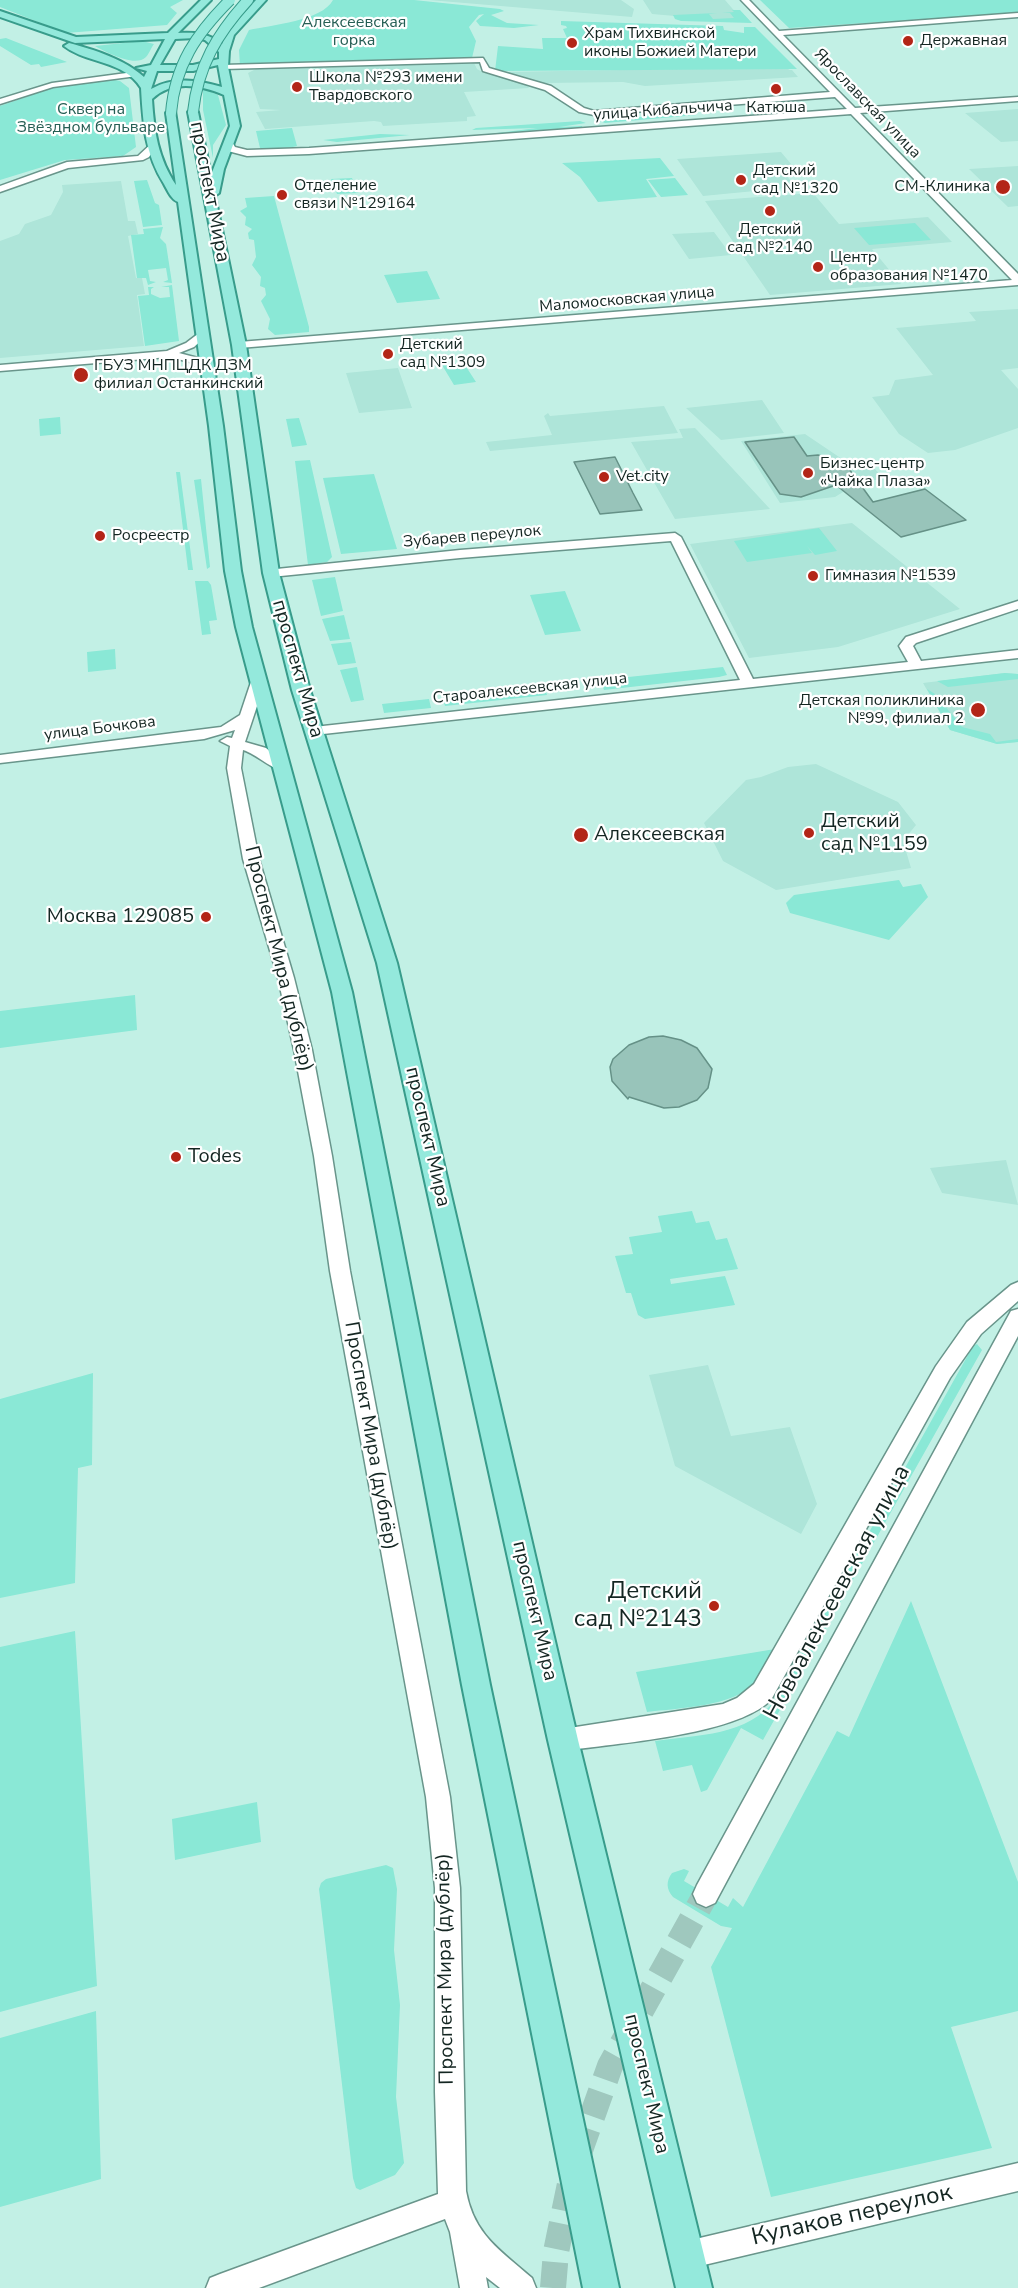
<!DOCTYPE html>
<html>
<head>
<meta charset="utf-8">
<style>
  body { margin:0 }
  canvas { display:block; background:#c2f0e5 }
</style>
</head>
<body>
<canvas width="1018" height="2288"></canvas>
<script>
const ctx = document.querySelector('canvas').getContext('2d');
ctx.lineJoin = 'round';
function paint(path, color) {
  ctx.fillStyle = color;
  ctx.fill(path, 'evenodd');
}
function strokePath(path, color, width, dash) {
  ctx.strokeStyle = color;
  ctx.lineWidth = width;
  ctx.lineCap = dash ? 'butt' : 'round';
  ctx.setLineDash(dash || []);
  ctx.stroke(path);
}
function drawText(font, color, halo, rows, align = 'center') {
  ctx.font = font + ' "Nunito Sans",sans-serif';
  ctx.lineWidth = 4.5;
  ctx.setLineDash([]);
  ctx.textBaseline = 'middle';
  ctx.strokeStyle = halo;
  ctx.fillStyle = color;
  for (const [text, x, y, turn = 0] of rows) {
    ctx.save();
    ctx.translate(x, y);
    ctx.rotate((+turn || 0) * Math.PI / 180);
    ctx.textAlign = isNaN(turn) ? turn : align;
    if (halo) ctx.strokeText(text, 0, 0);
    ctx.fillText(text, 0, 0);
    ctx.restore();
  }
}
paint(new Path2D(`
  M429 0H621L634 9 632 17Z
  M643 0H725L744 22 652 14Z
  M465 62 474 63 477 69 484 73 525 83 529 88 464 92 476 116 467 117V121L383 126 381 122 374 121 265 129 256 112 281 110 260 109 248 73 256 69 310 68V70L317 68Z
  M793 67 788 70H792L798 77 645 86 623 82 544 83 505 75 504 72Z
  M1018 109V141L1001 142 965 113Z
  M781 152 797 171 784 173 796 187 703 196 677 159Z
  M1018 166V206L1008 207 969 169Z
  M121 181 128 221H135L138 234 128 236 136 278H142L145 294 137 295 144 346 0 358V241L19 234 25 224 51 215 63 192 62 185Z
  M813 193 839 224 928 217 952 242 872 249 901 284 770 295 705 201Z
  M714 232 731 255 689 259 672 234Z
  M1018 309V368L1001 370 1018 389V428L955 450 928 453 899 434 872 397 889 395 895 380 933 375 896 328 976 321 969 312Z
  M398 368 412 408 359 413 346 373Z
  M762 400 784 433 721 440 686 408Z
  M664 406 678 433 490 451 486 442 552 435 544 416 548 413 550 416Z
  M695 428 697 430 770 509 675 519 631 442 683 438 679 429Z
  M805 434 845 461 874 468 884 479 859 482 835 497 780 503 741 441Z
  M852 523 960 609 838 647 749 658 690 544Z
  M1005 673 1018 674V742L997 744 950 730 923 683Z
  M816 764 898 802 916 825 903 841 911 868 776 890 723 861 704 823 746 780 761 777 788 767Z
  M1006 1160 1018 1205 942 1193 930 1168Z
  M708 1365 731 1436 790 1427 817 1504 801 1534 675 1466 649 1375Z`), '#aee5d9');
paint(new Path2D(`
  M0 0H183L170 7 177 13 167 25 66 33 0 7Z
  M333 0H414L500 9 504 11 491 15 507 23 539 25 514 28 480 26 476 21 484 14 479 15 469 27 476 41 472 58 240 66 239 50 249 30C271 25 322 21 333 0Z
  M760 0H1018V13L789 28Z
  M732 10H740L752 23 681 21 675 19 673 15 717 13 709 14 713 19 734 18 730 13H722L734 12Z
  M561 21 723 26 724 30 744 33V27H755L797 69 495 71 498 46 543 49 542 38H567L563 29 567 28 566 26 561 25Z
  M6 38 67 62 41 67 39 64 31 65 0 46V39Z
  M142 41 154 44C151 48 149 54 146 57 135 68 106 52 95 46Z
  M106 78 120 81 129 88 136 147 123 156 65 160 0 180V106L52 88Z
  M203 88 218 95 226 125 213 145V158L203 110Z
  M681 113 697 115 605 123 599 121Z
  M580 121 586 123 559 127 582 126 583 129 482 136H473L537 128 472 130 476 128Z
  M292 128 297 146 293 147 301 148H260L256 131Z
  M380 134 410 135 337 142 323 140Z
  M660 158 674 176 646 179 657 197 598 202 580 177 562 163Z
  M352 178 358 193 337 194 331 179Z
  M675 178 688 195 661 197 648 180Z
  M147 180 155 203 159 205 162 225 143 227 134 181Z
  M274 196 309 327V332L275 335 268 329 270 319 261 301 266 295 265 288 260 286 261 277 252 265 256 257 254 240 249 239 248 233 252 229 245 225 246 217 240 211 247 207 245 198Z
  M915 223 931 240 869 245 854 228Z
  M163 227 160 238 166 244 172 283 163 282 168 280 166 268 148 270 150 281 156 282 148 285 146 278H137L131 235 144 234 143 229Z
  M427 271 440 299 397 303 384 275Z
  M172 285 179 341 145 346 138 296 149 295 148 287H154L151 289V294L160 298 170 297 169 287H161Z
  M463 362 476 382 454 385 442 365Z
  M60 417 61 434 40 436 39 419Z
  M299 418 307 445 292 447 286 419Z
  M310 460 332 557 327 562 308 565 295 461Z
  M176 472H180L193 570H188Z
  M374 474 397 549 341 554 323 478Z
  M201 479 210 567 207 569 194 480Z
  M819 528 837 551 815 555 807 546 812 553 747 562 734 541Z
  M335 577 343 611 321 616 312 580Z
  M195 581H208L211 585 217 620 209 621 211 634 202 635Z
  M565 591 581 631 545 635 530 595Z
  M344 615 350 639 330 641 322 619Z
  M351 642 356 663 338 665 331 644Z
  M115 649 116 669 88 672 87 652Z
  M357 667 364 700 351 702 340 670Z
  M723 667 727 675 719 677 604 690 600 680Z
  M1005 673 1018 674V679L948 687 937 681Z
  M544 686 547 695 445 706 442 697Z
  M927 689 935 694 962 727 990 734 996 742 1018 739V742L997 744 950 730Z
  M429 699 431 708 384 713 382 704Z
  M899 880 903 887 921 884 928 897 889 940 790 913 786 903 794 895Z
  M135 995 137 1030 0 1048V1011Z
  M692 1211 696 1223 709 1221 716 1240 727 1238 738 1269 670 1279 671 1284 725 1276 735 1305 645 1319 638 1315 631 1293H626L615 1256 633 1254 629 1237 662 1232 658 1216Z
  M977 1344 982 1350 763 1740 741 1728 707 1790 701 1792 692 1765 663 1771 655 1741C697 1735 748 1736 776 1699L973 1346Z
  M93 1373 92 1465 78 1468 75 1583 0 1598V1399Z
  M911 1601 1018 1882V2011L951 2027 992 2148 771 2197 711 1967 732 1928 721 1926 673 1897C666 1889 666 1881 672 1873L684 1869 689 1871 684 1881 728 1907 733 1898 743 1907 837 1731 849 1737Z
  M75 1631 97 1986 0 2012V1647Z
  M775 1649C768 1660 763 1673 755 1682 735 1707 677 1708 647 1712L636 1672Z
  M257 1802 261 1842 175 1860 172 1819Z
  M386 1865 393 1868 397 1889 394 1950 400 2005 396 2097 404 2163 395 2175 360 2190 356 2188 353 2178 319 1889 321 1883 326 1879Z
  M96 2011 101 2179 0 2207V2038Z`), '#8ae8d6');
const building = new Path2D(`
  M794 437 807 456 818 455 832 459 834 463 844 462 873 502 925 489 966 520 901 537 836 485 801 497 780 494 745 442Z
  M615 457 633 493 642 510 600 514 574 462Z
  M663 1036 681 1040 697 1048 712 1069 708 1088 697 1100 679 1107 664 1108 629 1097 628 1099 612 1081 610 1067 613 1059 629 1045 649 1037Z`);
paint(building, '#98c4ba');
strokePath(building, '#659187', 1.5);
strokePath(new Path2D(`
  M579 2153 610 2066 706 1894
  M553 2288 556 2252 571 2179`), '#9fc8be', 26, [26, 13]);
const minor = new Path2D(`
  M741 0H749L779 31 1018 13V17L783 35 855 108 1018 97V101L860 113 1018 274V285L239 348 234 345 239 342 1012 280 851 114 309 154 247 156 228 151 224 142 231 140 235 147 247 150 309 148 847 109 835 97 594 115 579 112 545 90 483 71 480 62 223 69 219 67 223 65 483 58 489 68 551 86 584 108 594 111 830 92Z
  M134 72 137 76 53 87 0 104V99L52 83Z
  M153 142 157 145 149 157 143 160 68 168 0 192V186L67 162 138 156Z
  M203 330 207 331V335L194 347 179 353 198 358 215 379 210 382 190 362 169 357 0 371V365L167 351 186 343Z
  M675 533 681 537 753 679 908 662 899 646 906 637 1018 601V609L916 643 913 646 921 661 1018 650V658L314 735 307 731 314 727 740 680 671 541 460 558 271 577 267 576V570L460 550Z
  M258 678 265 682 245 742 266 748 288 767 286 770C275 773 257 754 243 750L241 768 259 859 294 978 312 1050 332 1156 350 1271 450 1797 460 1888 466 2191C474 2235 500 2250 532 2278L536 2288H500L486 2277 488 2288H460L450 2232 445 2219 259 2288H206L210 2278 220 2274 438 2194 435 2092V1888L426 1797 330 1271 314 1156 294 1050 278 978 243 859 227 768 230 746 220 741 227 737 232 738 235 730 204 739 0 763V755L221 727 240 715 251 682Z
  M1018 1282V1301L981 1334 950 1378 771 1700C734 1736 616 1743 563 1751L555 1748 551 1740 555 1732 563 1729 723 1704 737 1698 754 1684 936 1366 967 1322 1011 1285Z
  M1018 1309V1336L715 1903 706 1907 697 1903 693 1894 697 1885 1011 1311Z
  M1018 2163V2191L687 2269 677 2265 673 2255 677 2245 687 2241Z`);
const major = new Path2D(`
  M201 0H211L178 33C195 32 208 33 222 44L227 32 256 0H266L234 35 229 51 228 67 240 126 224 169 219 193 215 196 246 345 279 573 310 690 397 963 578 1740 712 2288H676L548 1740 377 963 292 690 263 573 232 345 188 112 193 109 198 112 211 175 230 126 224 95C200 85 172 80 152 99 154 131 158 158 176 185L166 113 175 111 223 426 241 571 252 627 352 992 490 1685 619 2288H583L462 1685 332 992 236 627 225 571 209 426 178 202C171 199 168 191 164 184 145 154 143 123 141 88 124 60 87 64 64 46L69 43C95 50 124 59 144 77L147 71 136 68 151 65 165 39 75 43 0 17V11L76 37 168 33ZM196 38 205 40 219 52V59L193 65H160L175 39ZM218 65 222 87C198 80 174 76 151 89L157 71H193Z`);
strokePath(minor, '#69958b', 3);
strokePath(major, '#389c8b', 4);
paint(minor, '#fff');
paint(major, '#94e9dc');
const majorBridge = new Path2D(`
  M193 112C198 66 217 34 248 0
  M171 113C175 65 196 34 230 0`);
strokePath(majorBridge, '#389c8b', 12, []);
strokePath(majorBridge, '#94e9dc', 10);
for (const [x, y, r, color] of [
  [908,41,6,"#b32517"],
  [572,43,6,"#b32517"],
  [297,87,6,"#b32517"],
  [776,89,6,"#b32517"],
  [741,180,6,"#b32517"],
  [1003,187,8,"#b32517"],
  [282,195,6,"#b32517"],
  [770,211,6,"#b32517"],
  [818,267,6,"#b32517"],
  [388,354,6,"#b32517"],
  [81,375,8,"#b32517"],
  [808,473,6,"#b32517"],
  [604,477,6,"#b32517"],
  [100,536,6,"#b32517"],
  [813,576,6,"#b32517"],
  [978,710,8,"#b32517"],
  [809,833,6,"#b32517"],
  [581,835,8,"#b32517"],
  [206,917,6,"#b32517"],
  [176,1157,6,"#b32517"],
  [714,1606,6,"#b32517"]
]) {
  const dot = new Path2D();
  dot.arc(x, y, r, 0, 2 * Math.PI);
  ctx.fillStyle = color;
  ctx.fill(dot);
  strokePath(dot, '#fff', 2);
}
drawText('16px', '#255e54', '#fff', [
  ["Алексеевская",354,23],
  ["горка",354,41],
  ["Сквер на",91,110],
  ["Звёздном бульваре",91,128]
]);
drawText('16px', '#142622', '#fff', [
  ["Храм Тихвинской",584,34],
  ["иконы Божией Матери",584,52],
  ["Державная",920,41],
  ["Школа №293 имени",309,78],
  ["Твардовского",309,96],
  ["Катюша",776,108,"center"],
  ["Детский",753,171],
  ["сад №1320",753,189],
  ["Отделение",294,186],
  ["связи №129164",294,204],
  ["СМ-Клиника",990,187,"right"],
  ["Детский",770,230,"center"],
  ["сад №2140",770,248,"center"],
  ["Центр",830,258],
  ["образования №1470",830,276],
  ["Детский",400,345],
  ["сад №1309",400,363],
  ["ГБУЗ МНПЦДК ДЗМ",94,366],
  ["филиал Останкинский",94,384],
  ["Бизнес-центр",820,464],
  ["«Чайка Плаза»",820,482],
  ["Vet.city",616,477],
  ["Росреестр",112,536],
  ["Гимназия №1539",825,576],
  ["Детская поликлиника",964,701,"right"],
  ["№99, филиал 2",964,719,"right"]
], 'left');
drawText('16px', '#142622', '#fff', [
  ["Ярославская улица",867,104,46],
  ["улица Кибальчича",663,111,-4],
  ["Маломосковская улица",627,300,-5],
  ["Зубарев переулок",472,537,-5],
  ["Староалексеевская улица",530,689,-6],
  ["улица Бочкова",100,729,-7]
]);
drawText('20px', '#142622', '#fff', [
  ["проспект Мира",209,192,79],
  ["проспект Мира",297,669,74],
  ["Проспект Мира (дублёр)",278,959,76],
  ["проспект Мира",427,1137,77],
  ["Проспект Мира (дублёр)",370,1436,80],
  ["проспект Мира",534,1611,77],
  ["Проспект Мира (дублёр)",446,1969,-91],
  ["проспект Мира",646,2084,77]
]);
drawText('20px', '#142622', '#fff', [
  ["Детский",821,822],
  ["сад №1159",821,845],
  ["Алексеевская",594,835],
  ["Москва 129085",194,917,"right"],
  ["Todes",188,1157]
], 'left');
drawText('24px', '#142622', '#fff', [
  ["Детский",702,1592],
  ["сад №2143",702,1620]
], 'right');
drawText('24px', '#142622', '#fff', [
  ["Новоалексеевская улица",838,1593,-62],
  ["Кулаков переулок",852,2216,-13]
]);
</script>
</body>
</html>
